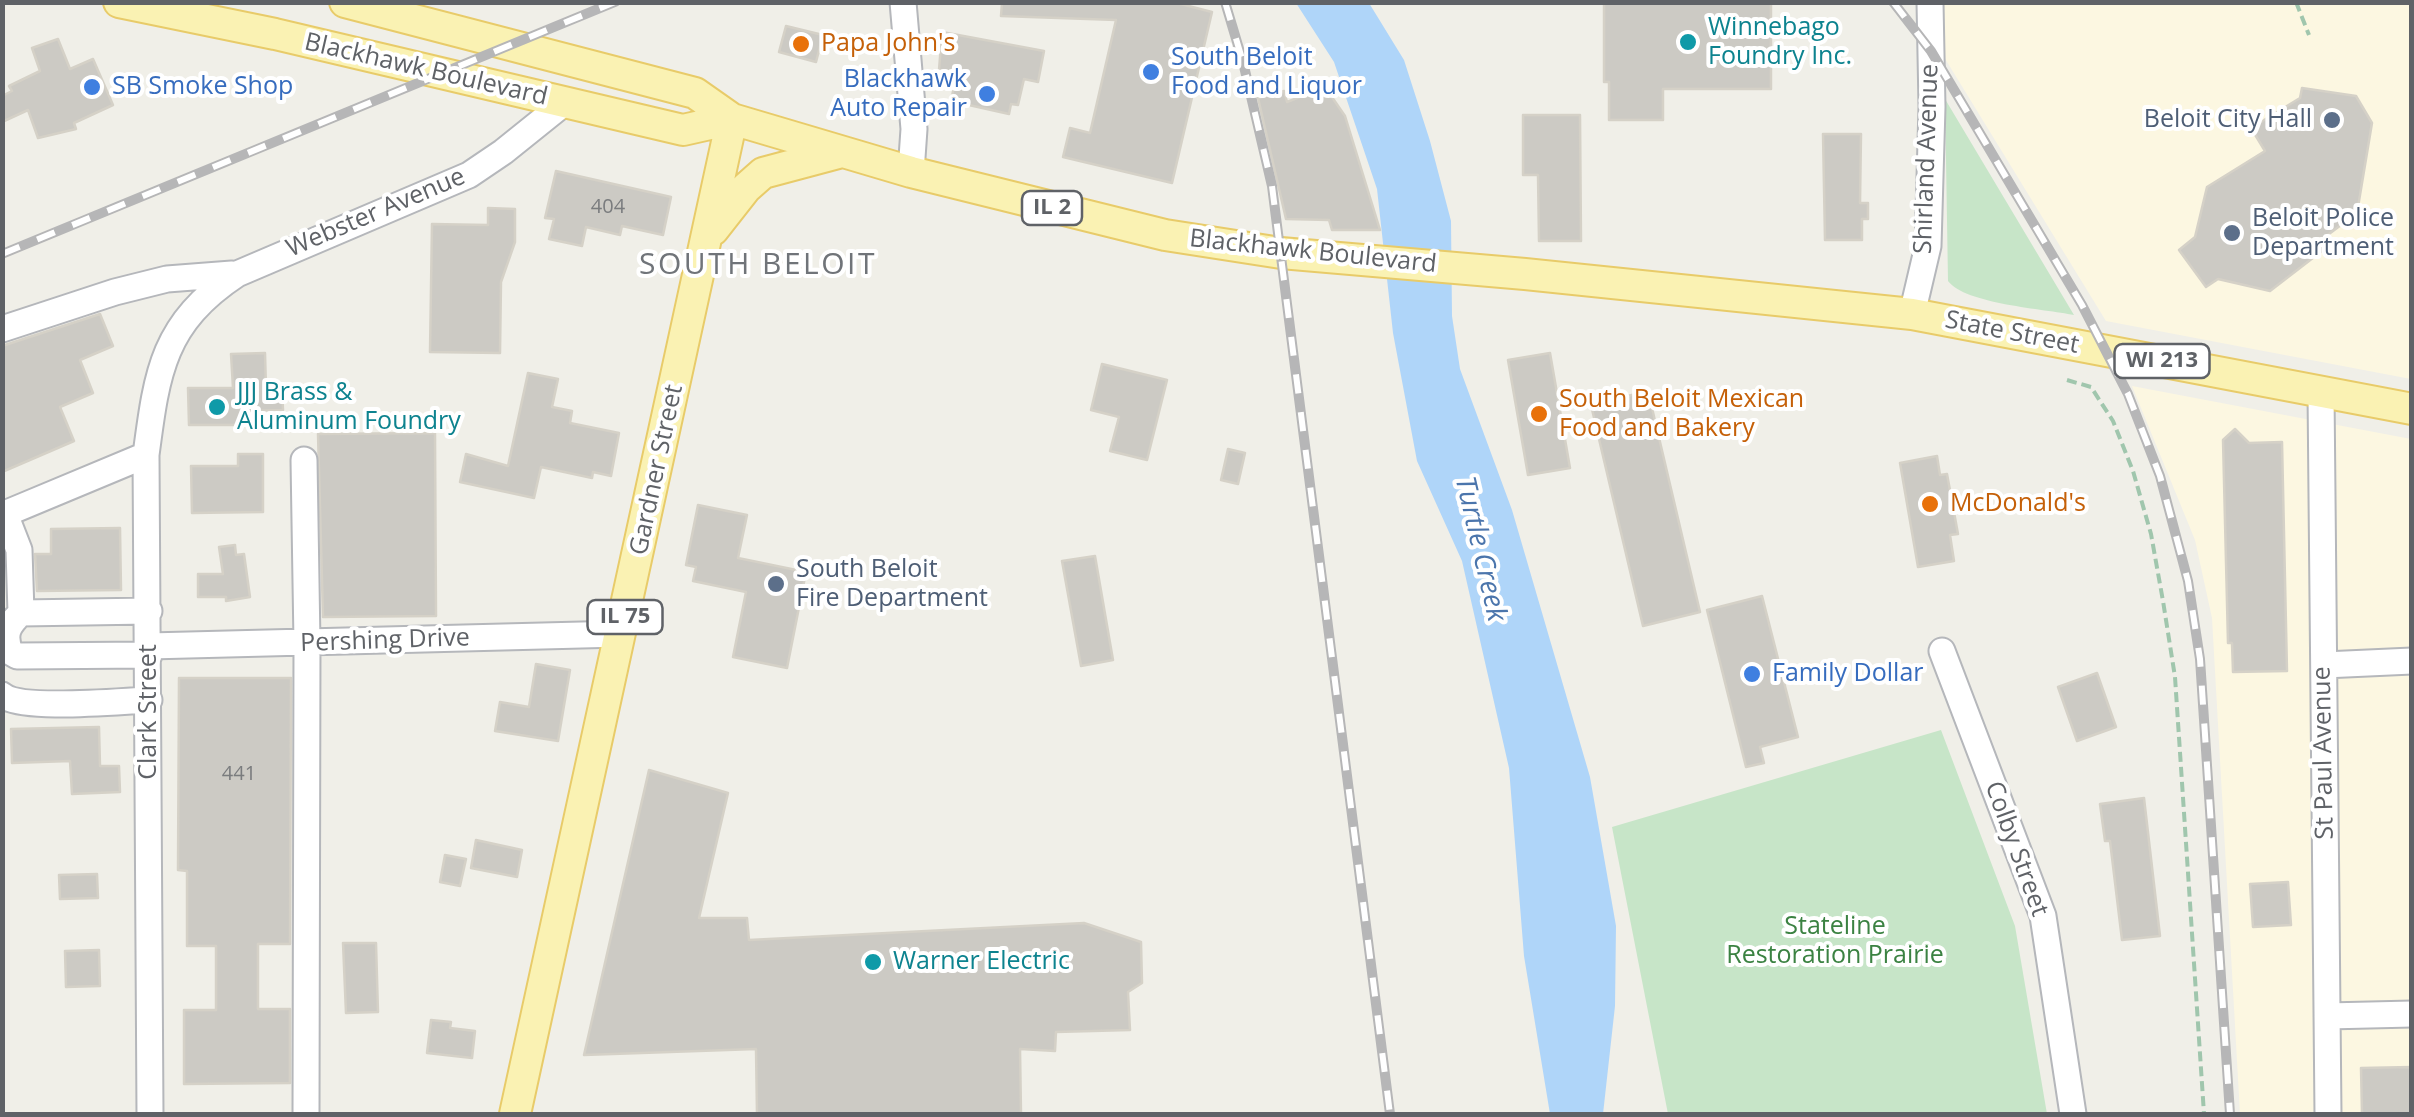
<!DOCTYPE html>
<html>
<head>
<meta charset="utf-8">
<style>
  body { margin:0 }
  #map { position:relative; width:2414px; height:1117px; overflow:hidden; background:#f0efe8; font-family:"Open Sans",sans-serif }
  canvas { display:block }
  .frame { position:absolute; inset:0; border:5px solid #5f6267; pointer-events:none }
</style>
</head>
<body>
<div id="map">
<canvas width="2414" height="1117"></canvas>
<div class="frame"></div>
</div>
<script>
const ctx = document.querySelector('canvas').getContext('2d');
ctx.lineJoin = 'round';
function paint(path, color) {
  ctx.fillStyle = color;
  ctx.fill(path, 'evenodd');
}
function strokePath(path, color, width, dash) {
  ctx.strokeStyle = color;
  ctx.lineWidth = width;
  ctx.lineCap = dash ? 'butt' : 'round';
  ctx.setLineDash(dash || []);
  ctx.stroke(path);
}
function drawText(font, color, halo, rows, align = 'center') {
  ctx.font = font + ' "Open Sans",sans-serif';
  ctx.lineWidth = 8;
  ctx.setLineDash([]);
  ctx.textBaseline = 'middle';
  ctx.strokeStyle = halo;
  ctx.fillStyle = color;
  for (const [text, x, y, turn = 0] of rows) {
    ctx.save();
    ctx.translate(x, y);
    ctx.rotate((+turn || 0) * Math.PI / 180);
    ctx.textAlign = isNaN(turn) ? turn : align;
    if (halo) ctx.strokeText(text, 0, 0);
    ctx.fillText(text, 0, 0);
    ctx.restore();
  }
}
paint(new Path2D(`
  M1944 3H2411V379L2106 321 1944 57Z
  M2132 386 2411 439V1114H2240L2212 618 2195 540Z`), '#fcf7e1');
paint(new Path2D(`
  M1945 99 2074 315C2045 309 1965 304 1948 281Z
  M1941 730 2015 926 2047 1114H1668L1612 827Z`), '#c7e5c8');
paint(new Path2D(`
  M1296 3H1369L1404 60 1430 141 1451 221 1452 316 1460 369 1512 510 1590 777 1616 926 1615 1006 1603 1114H1550L1524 956 1509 768 1462 561 1417 461 1393 333 1377 189 1334 62Z`), '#afd5f9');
const building = new Path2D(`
  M1002 2H1173L1212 12 1172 183 1063 157 1070 128 1090 133 1116 20 1001 16Z
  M1604 2H1771V89H1663V120H1609V82H1604Z
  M786 26 823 35 816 62 779 52Z
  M942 32 1044 51 1038 82 1024 79 1018 105 1011 104 1009 114 951 101 957 72 939 70Z
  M58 39 70 69 93 59 113 105 74 123 76 129 38 138 28 110 2 122V96L12 91 9 86 40 71 32 48Z
  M1325 87 1345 116 1380 230H1332L1329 220 1286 219 1258 98 1284 91 1287 102Z
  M2302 88 2356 96 2372 123 2357 213 2325 237 2331 244 2270 291 2218 279 2206 287 2179 250 2195 237 2207 187 2265 151 2251 128 2300 98Z
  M1523 115H1580L1581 241H1539L1538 175H1523Z
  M1823 134H1861L1860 203H1868V219H1862V240H1825Z
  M556 171 671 197 663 235 622 226 620 235 586 227 582 246 549 239 554 219 545 218Z
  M488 208 515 209V242L501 282 500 353 430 352 432 224 488 225Z
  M100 314 113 346 80 360 93 393 60 407 74 441 2 472V346Z
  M265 353 266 388H282L283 410 245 411V425H189L188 388H233L231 354Z
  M1550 353 1570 468 1528 475 1508 360Z
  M1102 364 1167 380 1147 460 1110 451 1119 417 1091 410Z
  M528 373 558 379 552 407 572 411 570 423 619 433 611 476 593 472 592 478 541 467 534 498 460 482 466 454 508 466Z
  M1648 391 1700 612 1643 626 1591 405Z
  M2235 429 2249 443 2282 442 2287 671 2233 672 2232 643H2228L2223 440Z
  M435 433 436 616 323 617 318 434Z
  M1228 449 1245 453 1238 484 1221 480Z
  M238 454H263V512L192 513 191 466H238Z
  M1937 456 1940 475 1947 474 1958 534 1950 535 1954 561 1918 567 1900 463Z
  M698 505 747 515 738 558 806 572 787 668 733 657 746 592 693 581 696 567 686 565Z
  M120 528 121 590 37 591 35 554H51V529Z
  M235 545 236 555 244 554 250 597 226 601V597H198V574H223L219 547Z
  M1095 556 1113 660 1081 666 1062 561Z
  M1762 596 1798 737 1760 747 1764 763 1746 767 1707 610Z
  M536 664 570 670 558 741 495 731 500 702 529 707Z
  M2097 673 2116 727 2077 741 2058 687Z
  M179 678H291L290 944H258V1009H290V1083L184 1084V1010H216V946H187V871L178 870Z
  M99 727 100 766H119L120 792 72 794 70 761 12 763 11 729Z
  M649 770 728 793 699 918H747L749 940 1084 923 1141 942 1142 983 1128 992 1130 1030 1056 1032 1055 1051 1020 1049 1021 1114H757L756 1049 584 1055Z
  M2144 798 2160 936 2122 940 2110 841H2105L2100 804Z
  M476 840 522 850 517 877 471 868Z
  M445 855 466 859 460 886 440 882Z
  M97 874 98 898 60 899 59 875Z
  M2288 882 2291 925 2253 927 2250 884Z
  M343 943H376L378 1012 346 1013Z
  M99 950 100 986 66 987 65 951Z
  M431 1020 451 1022 450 1028 475 1031 472 1058 427 1053Z
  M2412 1067V1114H2362L2361 1068Z`);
paint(building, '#cccac4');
strokePath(building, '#d5d1c7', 2.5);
const minor = new Path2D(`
  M903 2 914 129 911 172
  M1912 314 1928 246 1932 107 1930 2
  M2 329 115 292 167 279 232 274
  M2321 392 2328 1114
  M304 460 307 643 306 1114
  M5 514 19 550 21 613 149 611
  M2 515 146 455
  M21 613C8 625 3 634 10 652L17 656 149 655
  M149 646 621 634
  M1942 651 2043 916 2073 1114
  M2324 665 2412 661
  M2 695C21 711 120 701 149 700
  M2327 1016 2412 1014
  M150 1114 146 455C157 371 163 323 237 274L469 175 503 152 564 103`);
const major = new Path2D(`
  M119 2 275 34 683 130 732 119
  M345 2 695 93 732 119 911 172 1165 235 1281 253 1525 274 1912 314 2412 409
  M713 230 746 188 763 173 838 153
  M515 1114 732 119`);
strokePath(minor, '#b5b7bb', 29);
strokePath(major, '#e8cb69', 34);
strokePath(new Path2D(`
  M2296 2 2309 35
  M2067 380 2091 387 2113 421 2133 471 2151 534 2163 601 2175 677 2204 1114`), '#a0c6ad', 4, [10, 5]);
strokePath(minor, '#fff', 25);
strokePath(major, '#faf2b3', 30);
const rail = new Path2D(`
  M1225 2 1243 62 1272 186 1390 1114
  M1893 2 1931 51 2082 305 2128 394 2160 476 2188 581 2200 659 2230 1114
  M2 254 615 2`);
strokePath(rail, '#b6b6b7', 10);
strokePath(rail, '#fff', 6, [19]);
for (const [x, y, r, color] of [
  [1688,42,10,"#0f9aa8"],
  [801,44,10,"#e8710a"],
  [1151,72,10,"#3f7fe0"],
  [92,87,10,"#3f7fe0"],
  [987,94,10,"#3f7fe0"],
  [2332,120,10,"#5c6f8a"],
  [2232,233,10,"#5c6f8a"],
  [217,407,10,"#0f9aa8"],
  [1539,414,10,"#e8710a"],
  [1930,504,10,"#e8710a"],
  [776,584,10,"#5c6f8a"],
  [1752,674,10,"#3f7fe0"],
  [873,962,10,"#0f9aa8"]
]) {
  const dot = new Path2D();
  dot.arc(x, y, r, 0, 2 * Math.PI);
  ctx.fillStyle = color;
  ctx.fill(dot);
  strokePath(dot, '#fff', 4);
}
drawText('20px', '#7a7c7e', null, [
  ["404",608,207],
  ["441",239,774]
]);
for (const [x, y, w] of [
  [1052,208,60],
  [2162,361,95],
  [625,617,75]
]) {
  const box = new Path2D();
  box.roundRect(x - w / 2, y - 17, w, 34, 8);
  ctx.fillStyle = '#fff';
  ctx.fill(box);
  strokePath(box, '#5f6267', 2.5);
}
drawText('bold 22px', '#5f6267', null, [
  ["IL 2",1052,208],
  ["WI 213",2162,361],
  ["IL 75",625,617]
]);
drawText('25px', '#0d838f', '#fff', [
  ["Winnebago",1708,28],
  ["Foundry Inc.",1708,57],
  ["JJJ Brass &",237,393],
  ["Aluminum Foundry",237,422],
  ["Warner Electric",893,962]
], 'left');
drawText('25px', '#c56008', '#fff', [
  ["Papa John's",821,44],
  ["South Beloit Mexican",1559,400],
  ["Food and Bakery",1559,429],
  ["McDonald's",1950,504]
], 'left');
drawText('25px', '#366cbe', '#fff', [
  ["South Beloit",1171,58],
  ["Food and Liquor",1171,87],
  ["Blackhawk",967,80,"right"],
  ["Auto Repair",967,109,"right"],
  ["SB Smoke Shop",112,87],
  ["Family Dollar",1772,674]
], 'left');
drawText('25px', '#5f6267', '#fff', [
  ["Blackhawk Boulevard",426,70,13],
  ["Shirland Avenue",1927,159,-88],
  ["Webster Avenue",376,213,-23],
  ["Blackhawk Boulevard",1313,252,6],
  ["State Street",2012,333,11],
  ["Gardner Street",657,470,-78],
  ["Pershing Drive",385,641,-2],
  ["Clark Street",149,712,-90],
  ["St Paul Avenue",2324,753,-91],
  ["Colby Street",2016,849,70]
]);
drawText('25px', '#4e5e75', '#fff', [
  ["Beloit City Hall",2312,120,"right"],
  ["Beloit Police",2252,219],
  ["Department",2252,248],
  ["South Beloit",796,570],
  ["Fire Department",796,599]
], 'left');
drawText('25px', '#3b8242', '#fff', [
  ["Stateline",1835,927],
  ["Restoration Prairie",1835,956]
]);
drawText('italic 28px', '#4b75ac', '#fff', [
  ["Turtle Creek",1480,549,77]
]);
ctx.letterSpacing = '2.5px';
drawText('30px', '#707479', '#fff', [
  ["SOUTH BELOIT",758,265]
]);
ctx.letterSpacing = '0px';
</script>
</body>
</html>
